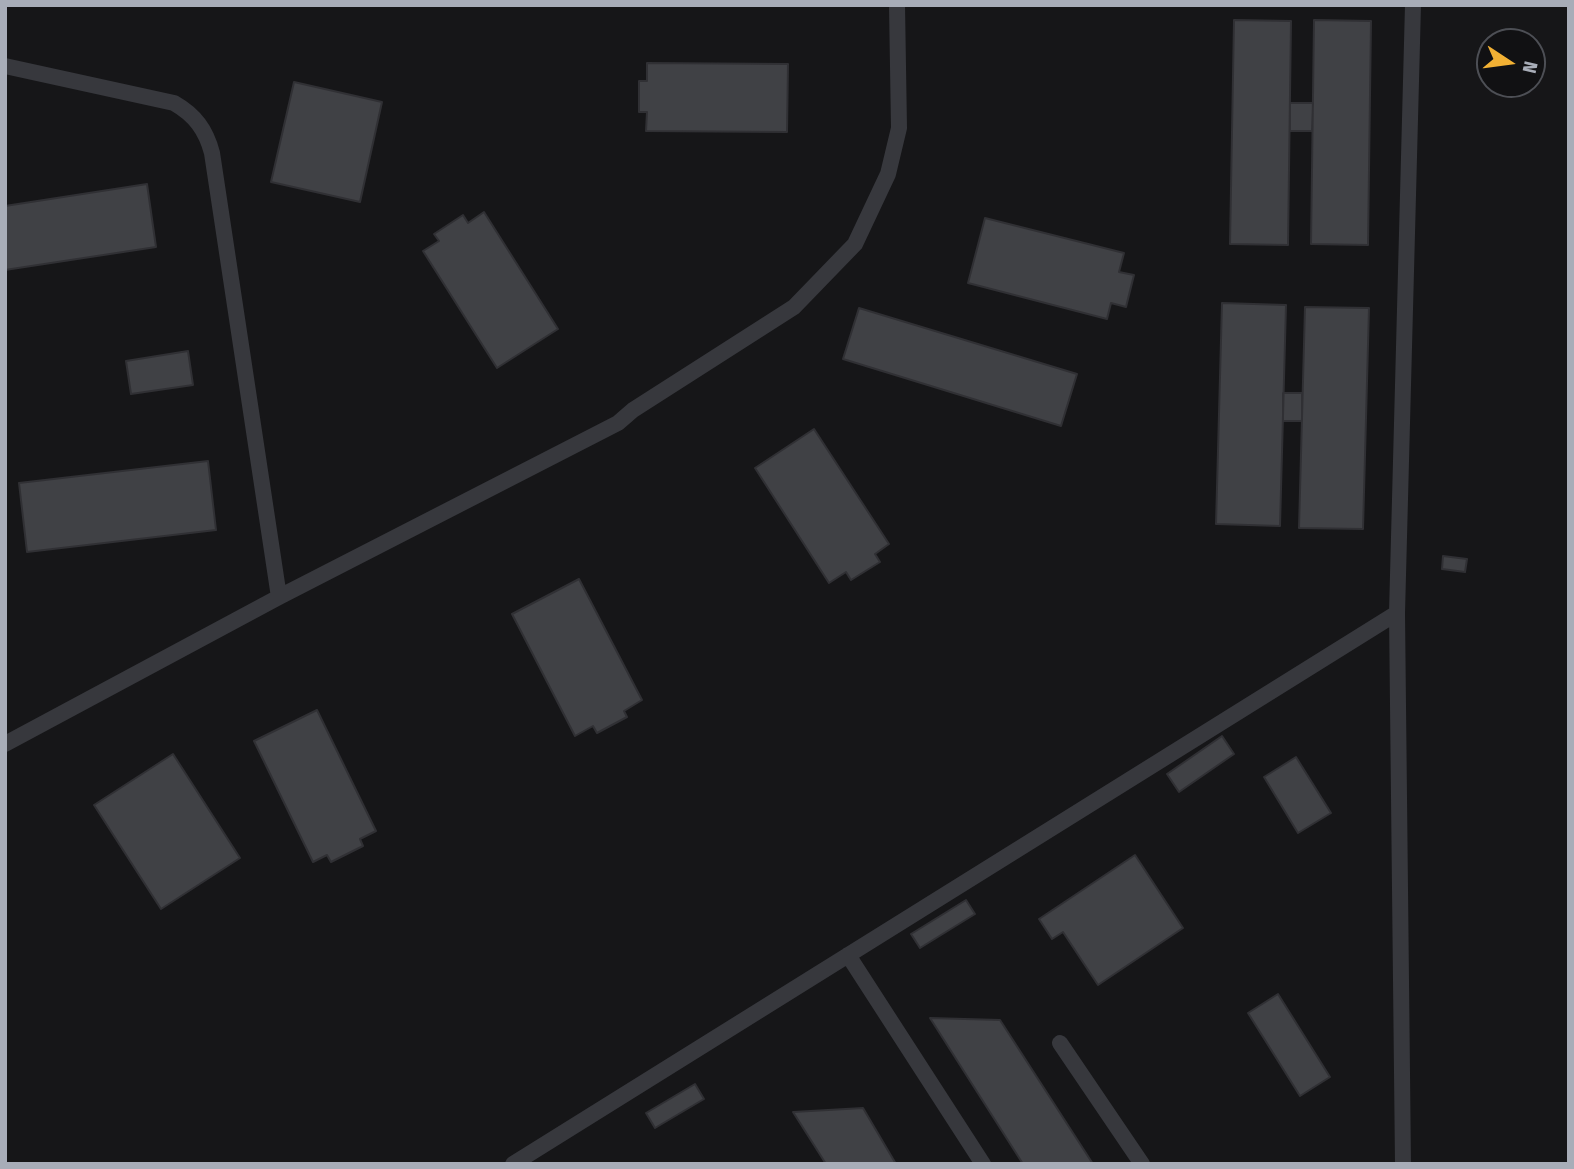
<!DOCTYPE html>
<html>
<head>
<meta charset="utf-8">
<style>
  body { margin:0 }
  #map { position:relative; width:1574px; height:1169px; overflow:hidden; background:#161618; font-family:"Fira Sans Condensed",sans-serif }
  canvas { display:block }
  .frame { position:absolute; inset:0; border:7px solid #a8adb8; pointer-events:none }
  .north { position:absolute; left:1476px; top:28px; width:70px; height:70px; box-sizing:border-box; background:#111113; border:2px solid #4d4f55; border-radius:50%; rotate:103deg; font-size:19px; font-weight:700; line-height:28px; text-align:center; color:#a8adb8 }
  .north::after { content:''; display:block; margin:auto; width:24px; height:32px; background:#f2b134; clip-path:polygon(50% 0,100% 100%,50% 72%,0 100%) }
</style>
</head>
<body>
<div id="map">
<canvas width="1574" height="1169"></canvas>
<div class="frame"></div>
<div class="north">N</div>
</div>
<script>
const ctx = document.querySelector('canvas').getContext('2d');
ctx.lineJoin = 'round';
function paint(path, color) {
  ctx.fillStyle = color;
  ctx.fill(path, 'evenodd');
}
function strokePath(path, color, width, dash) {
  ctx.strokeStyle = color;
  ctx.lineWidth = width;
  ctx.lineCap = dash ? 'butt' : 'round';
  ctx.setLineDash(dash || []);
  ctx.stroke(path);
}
const building = new Path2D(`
  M1234 20 1291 21 1288 245 1230 244Z
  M1314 20 1371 21 1368 245 1311 244Z
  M647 63 788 64 787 132 646 131 647 112H639V81H647Z
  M294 82 382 102 360 202 271 182Z
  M1290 103H1313L1312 131H1290Z
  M147 184 156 247 5 270V206Z
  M484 212 558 329 497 368 423 251 439 241 434 234 463 215 468 223Z
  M985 218 1124 253 1119 272 1134 275 1126 307 1111 303 1107 319 968 283Z
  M1222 303 1286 305 1280 526 1216 524Z
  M1305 307 1369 308 1363 529 1299 528Z
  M859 308 1077 374 1061 426 843 359Z
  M188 351 193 385 131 394 126 361Z
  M1283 393H1302V421H1283Z
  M814 429 889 544 875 554 880 562 851 580 846 572 829 583 755 468Z
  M208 461 216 530 27 552 19 483Z
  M1443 556 1467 559 1465 572 1442 569Z
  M579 579 642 700 624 711 627 717 597 733 593 726 575 736 512 614Z
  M317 710 376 831 360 839 363 846 331 862 327 855 313 862 254 741Z
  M1222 736 1234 754 1179 792 1167 774Z
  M173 754 240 858 161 909 94 805Z
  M1296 757 1331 813 1298 833 1264 777Z
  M1135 855 1183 928 1098 985 1063 932 1052 939 1039 919Z
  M966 900 975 914 920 948 911 934Z
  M1278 994 1330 1077 1300 1096 1248 1013Z
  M930 1018 1000 1020 1093 1164H1023Z
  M695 1084 704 1099 655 1128 646 1113Z
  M863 1108 896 1164H826L793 1112Z`);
paint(building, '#404145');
strokePath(building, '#303034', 2);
strokePath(new Path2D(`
  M5 66 174 103C195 115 206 130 212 153L279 597
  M5 744 279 597 618 423 633 410 794 307 855 244 888 174 899 128 897 5
  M848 955 983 1164
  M1060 1043 1142 1164
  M513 1164 1397 613
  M1403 1164 1397 613 1413 5`), '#37383d', 16);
</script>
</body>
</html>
